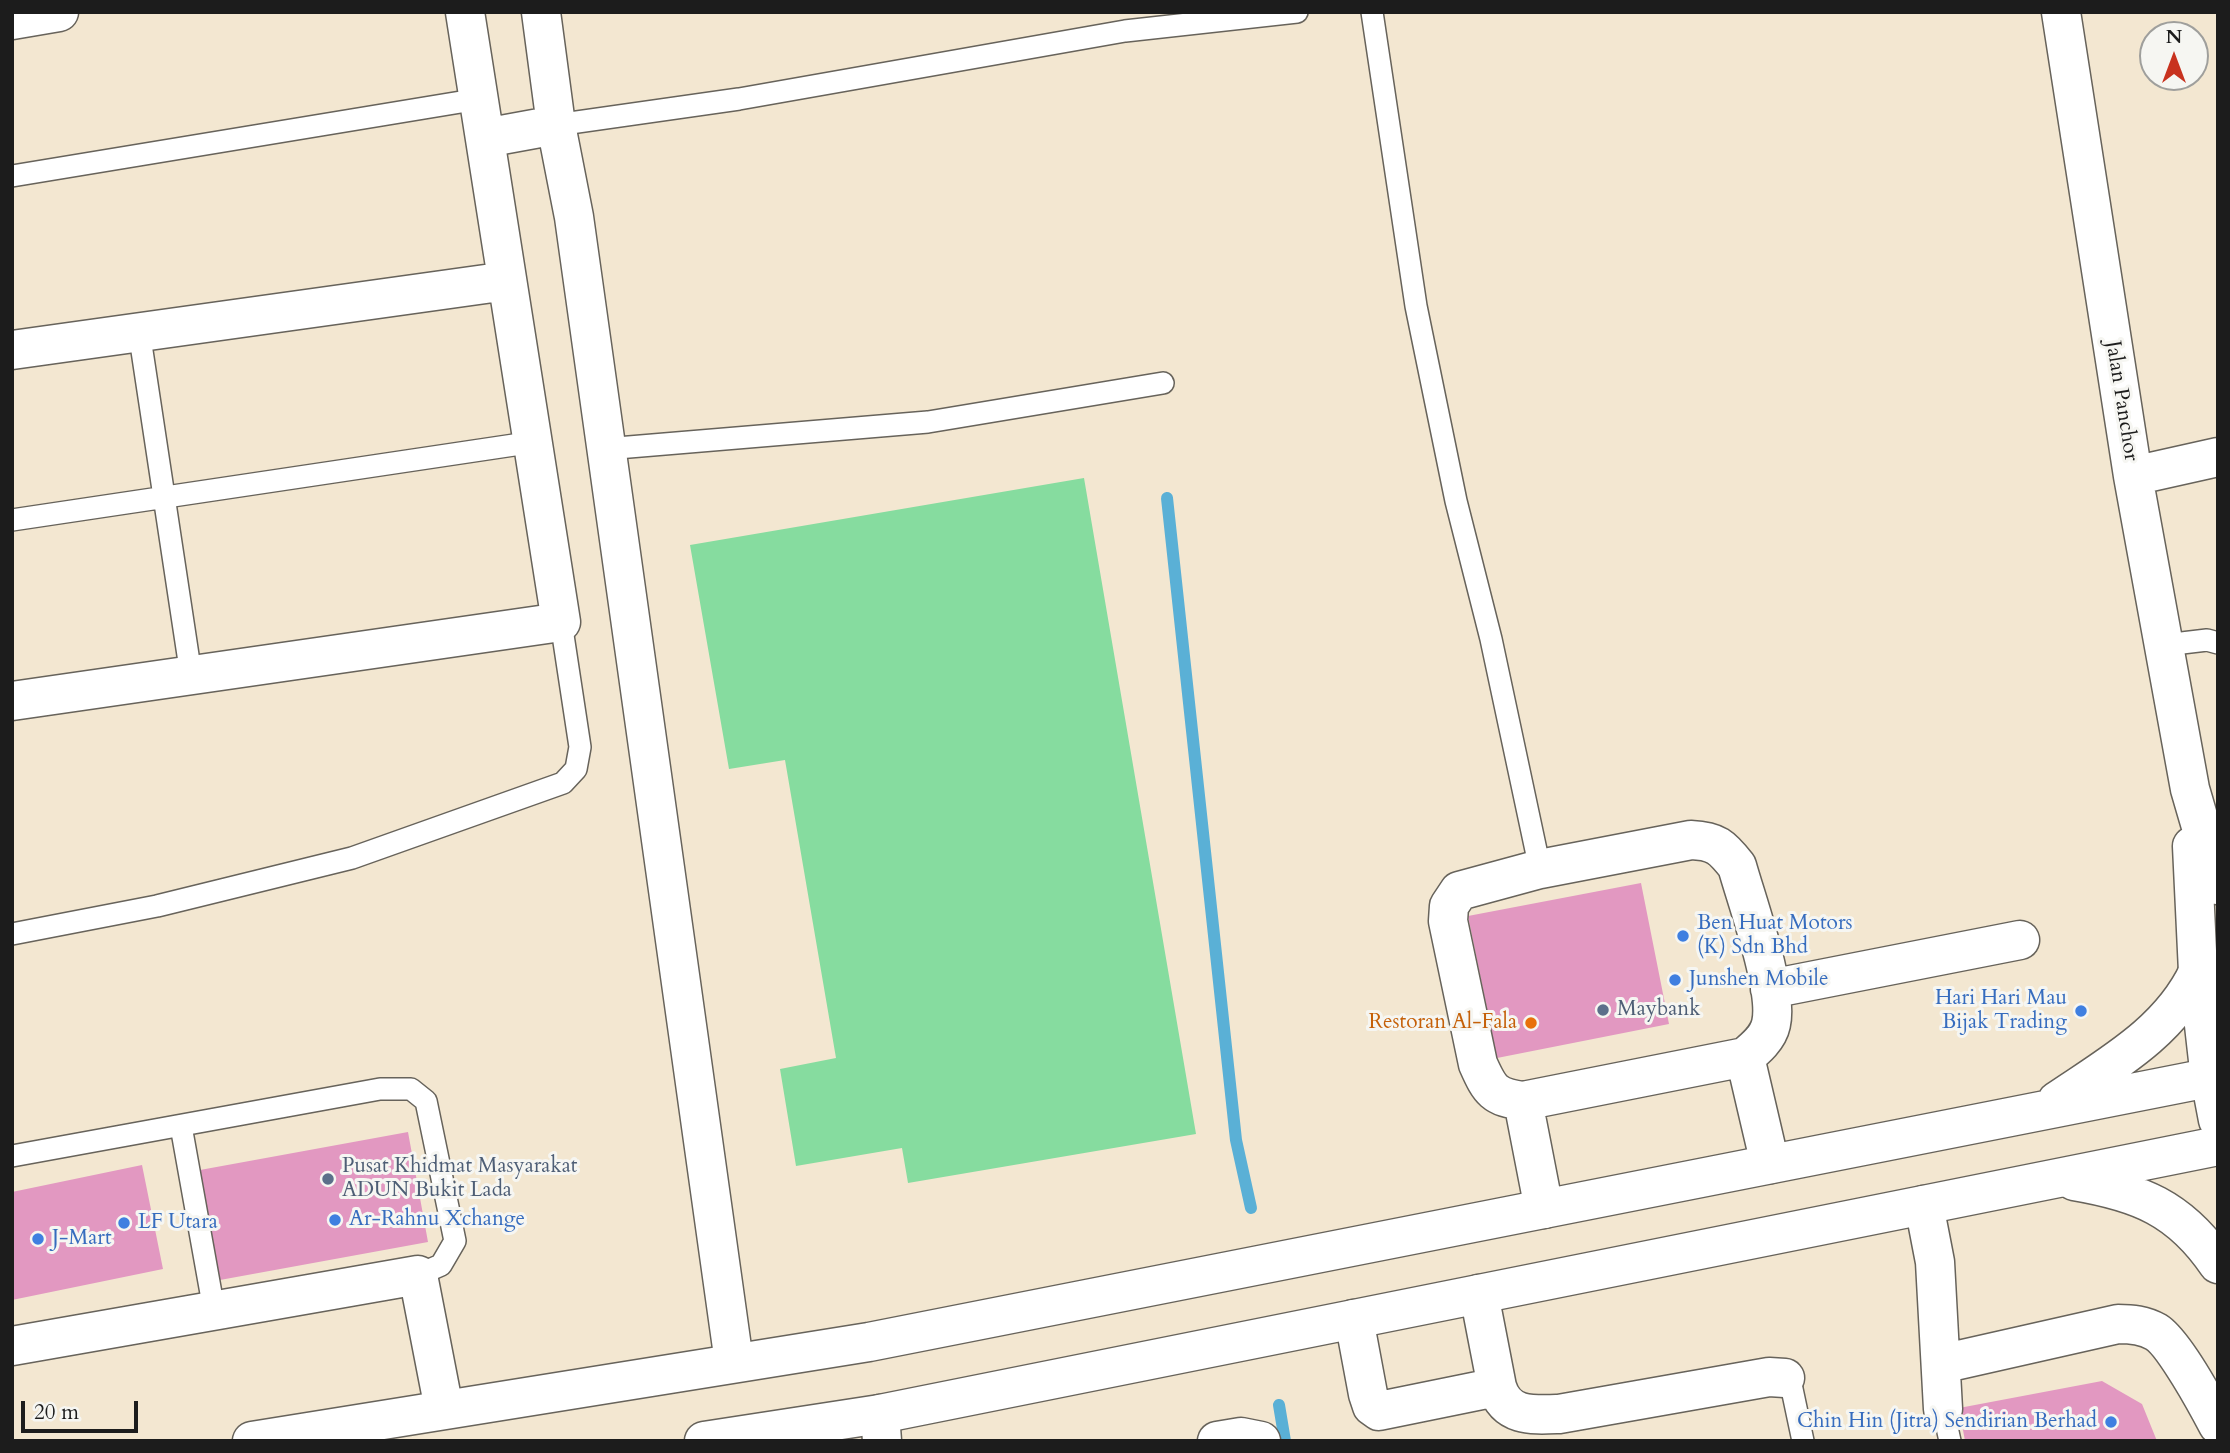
<!DOCTYPE html>
<html>
<head>
<meta charset="utf-8">
<style>
  body { margin:0 }
  #map { position:relative; width:2230px; height:1453px; overflow:hidden; background:#f3e7d1; font-family:Cardo,serif }
  canvas { display:block }
  .frame { position:absolute; inset:0; border:14px solid #1c1c1c; pointer-events:none }
  .north { position:absolute; left:2139px; top:21px; width:70px; height:70px; box-sizing:border-box; background:#f6f6f2; border:2px solid #9f9f9c; border-radius:50%; rotate:0deg; font-size:19px; font-weight:700; line-height:28px; text-align:center; color:#1c1c1c }
  .north::after { content:''; display:block; margin:auto; width:24px; height:32px; background:#c8321e; clip-path:polygon(50% 0,100% 100%,50% 72%,0 100%) }
  .scale { position:absolute; left:21px; top:1401px; width:117px; height:32px; box-sizing:border-box; border:4px solid #1c1c1c; border-top:0; padding-left:9px; font-size:21px; line-height:24px; white-space:nowrap; color:#1c1c1c; -webkit-text-stroke:5px #f6f6f2; paint-order:stroke }
</style>
</head>
<body>
<div id="map">
<canvas width="2230" height="1453"></canvas>
<div class="frame"></div>
<div class="north">N</div>
<div class="scale">20 m</div>
</div>
<script>
const ctx = document.querySelector('canvas').getContext('2d');
ctx.lineJoin = 'round';
function paint(path, color) {
  ctx.fillStyle = color;
  ctx.fill(path, 'evenodd');
}
function strokePath(path, color, width, dash) {
  ctx.strokeStyle = color;
  ctx.lineWidth = width;
  ctx.lineCap = dash ? 'butt' : 'round';
  ctx.setLineDash(dash || []);
  ctx.stroke(path);
}
function drawText(font, color, halo, rows, align = 'center') {
  ctx.font = font + ' Cardo,serif';
  ctx.lineWidth = 6;
  ctx.setLineDash([]);
  ctx.textBaseline = 'middle';
  ctx.strokeStyle = halo;
  ctx.fillStyle = color;
  for (const [text, x, y, turn = 0] of rows) {
    ctx.save();
    ctx.translate(x, y);
    ctx.rotate((+turn || 0) * Math.PI / 180);
    ctx.textAlign = isNaN(turn) ? turn : align;
    if (halo) ctx.strokeText(text, 0, 0);
    ctx.fillText(text, 0, 0);
    ctx.restore();
  }
}
paint(new Path2D(`
  M1084 478 1196 1134 908 1183 902 1148 796 1166 780 1069 836 1058 785 760 729 769 690 545Z`), '#86dc9f');
strokePath(new Path2D(`
  M1167 498 1236 1140 1251 1208
  M1279 1405 1285 1441`), '#5ab0d6', 12);
paint(new Path2D(`
  M1641 883 1669 1024 1497 1058 1468 916Z
  M408 1132 428 1242 220 1280 200 1170Z
  M142 1165 163 1269 12 1300V1192Z
  M2102 1381 2142 1404 2157 1441H1965L1959 1408Z`), '#e298c1');
const service = new Path2D(`
  M1372 12 1416 306 1456 501 1491 639 1540 869
  M556 125 739 99 1125 31 1297 12
  M12 176 479 99
  M139 331 191 675
  M605 449 928 422 1163 383
  M12 520 534 442
  M2165 645 2207 640 2218 643
  M12 934 157 906 352 858 563 783 576 769 580 747 561 622
  M181 1126 214 1310
  M12 1156 380 1089H411L426 1101 455 1241 441 1265 418 1275
  M1785 1378 1792 1389 1803 1441
  M1943 1409 1950 1441`);
const minor = new Path2D(`
  M541 12 556 125 574 217 734 1362
  M2061 12 2133 476 2190 789 2218 885
  M12 20 59 12
  M485 138 556 125
  M12 350 507 281
  M2133 476 2218 457
  M12 701 561 622 465 12
  M1691 840C1716 841 1722 847 1737 866 1747 902 1779 990 1771 1024 1768 1038 1756 1048 1745 1057L1523 1101C1494 1097 1490 1091 1478 1064L1448 921 1449 906 1459 891 1540 869Z
  M2192 846 2198 972 2210 1078
  M1770 989 2020 940
  M1745 1057 1770 1164
  M1523 1101 1544 1209
  M1924 1205 1935 1262 1943 1409
  M1479 1294 1497 1387C1506 1417 1532 1415 1559 1414L1769 1377 1785 1378
  M1354 1319 1368 1394 1372 1406 1379 1411 1497 1387
  M12 1346 418 1275 444 1409
  M1941 1364 2118 1324C2132 1324 2144 1325 2156 1332 2174 1343 2207 1404 2218 1425
  M880 1414 882 1441
  M1217 1441 1241 1437 1261 1441`);
const primary = new Path2D(`
  M2210 1078 2218 1120`);
const trunk = new Path2D(`
  M2057 1101C2110 1065 2170 1032 2198 972
  M2074 1181C2139 1192 2180 1208 2218 1264
  M252 1441 869 1342 2218 1076
  M704 1441 880 1414 2218 1146`);
strokePath(service, '#67635b', 24);
strokePath(minor, '#67635b', 41);
strokePath(primary, '#67635b', 41);
strokePath(trunk, '#67635b', 41);
strokePath(service, '#fff', 21);
strokePath(minor, '#fff', 38);
strokePath(primary, '#fff', 38);
strokePath(trunk, '#fff', 38);
for (const [x, y, r, color] of [
  [1683,936,7,"#3f7fe0"],
  [1675,980,7,"#3f7fe0"],
  [1603,1010,7,"#5c6f8a"],
  [2081,1011,7,"#3f7fe0"],
  [1531,1023,7,"#e8710a"],
  [328,1179,7,"#5c6f8a"],
  [335,1220,7,"#3f7fe0"],
  [124,1223,7,"#3f7fe0"],
  [38,1239,7,"#3f7fe0"],
  [2111,1422,7,"#3f7fe0"]
]) {
  const dot = new Path2D();
  dot.arc(x, y, r, 0, 2 * Math.PI);
  ctx.fillStyle = color;
  ctx.fill(dot);
  strokePath(dot, '#f6f6f2', 2.5);
}
drawText('21px', '#1c1c1c', '#f6f6f2', [
  ["Jalan Panchor",2121,401,81]
]);
drawText('21px', '#366cbe', '#f6f6f2', [
  ["Ben Huat Motors",1697,924],
  ["(K) Sdn Bhd",1697,948],
  ["Junshen Mobile",1689,980],
  ["Hari Hari Mau",2067,999,"right"],
  ["Bijak Trading",2067,1023,"right"],
  ["Ar-Rahnu Xchange",349,1220],
  ["LF Utara",138,1223],
  ["J-Mart",52,1239],
  ["Chin Hin (Jitra) Sendirian Berhad",2097,1422,"right"]
], 'left');
drawText('21px', '#4e5e75', '#f6f6f2', [
  ["Maybank",1617,1010],
  ["Pusat Khidmat Masyarakat",342,1167],
  ["ADUN Bukit Lada",342,1191]
], 'left');
drawText('21px', '#c56008', '#f6f6f2', [
  ["Restoran Al-Fala",1517,1023]
], 'right');
</script>
</body>
</html>
